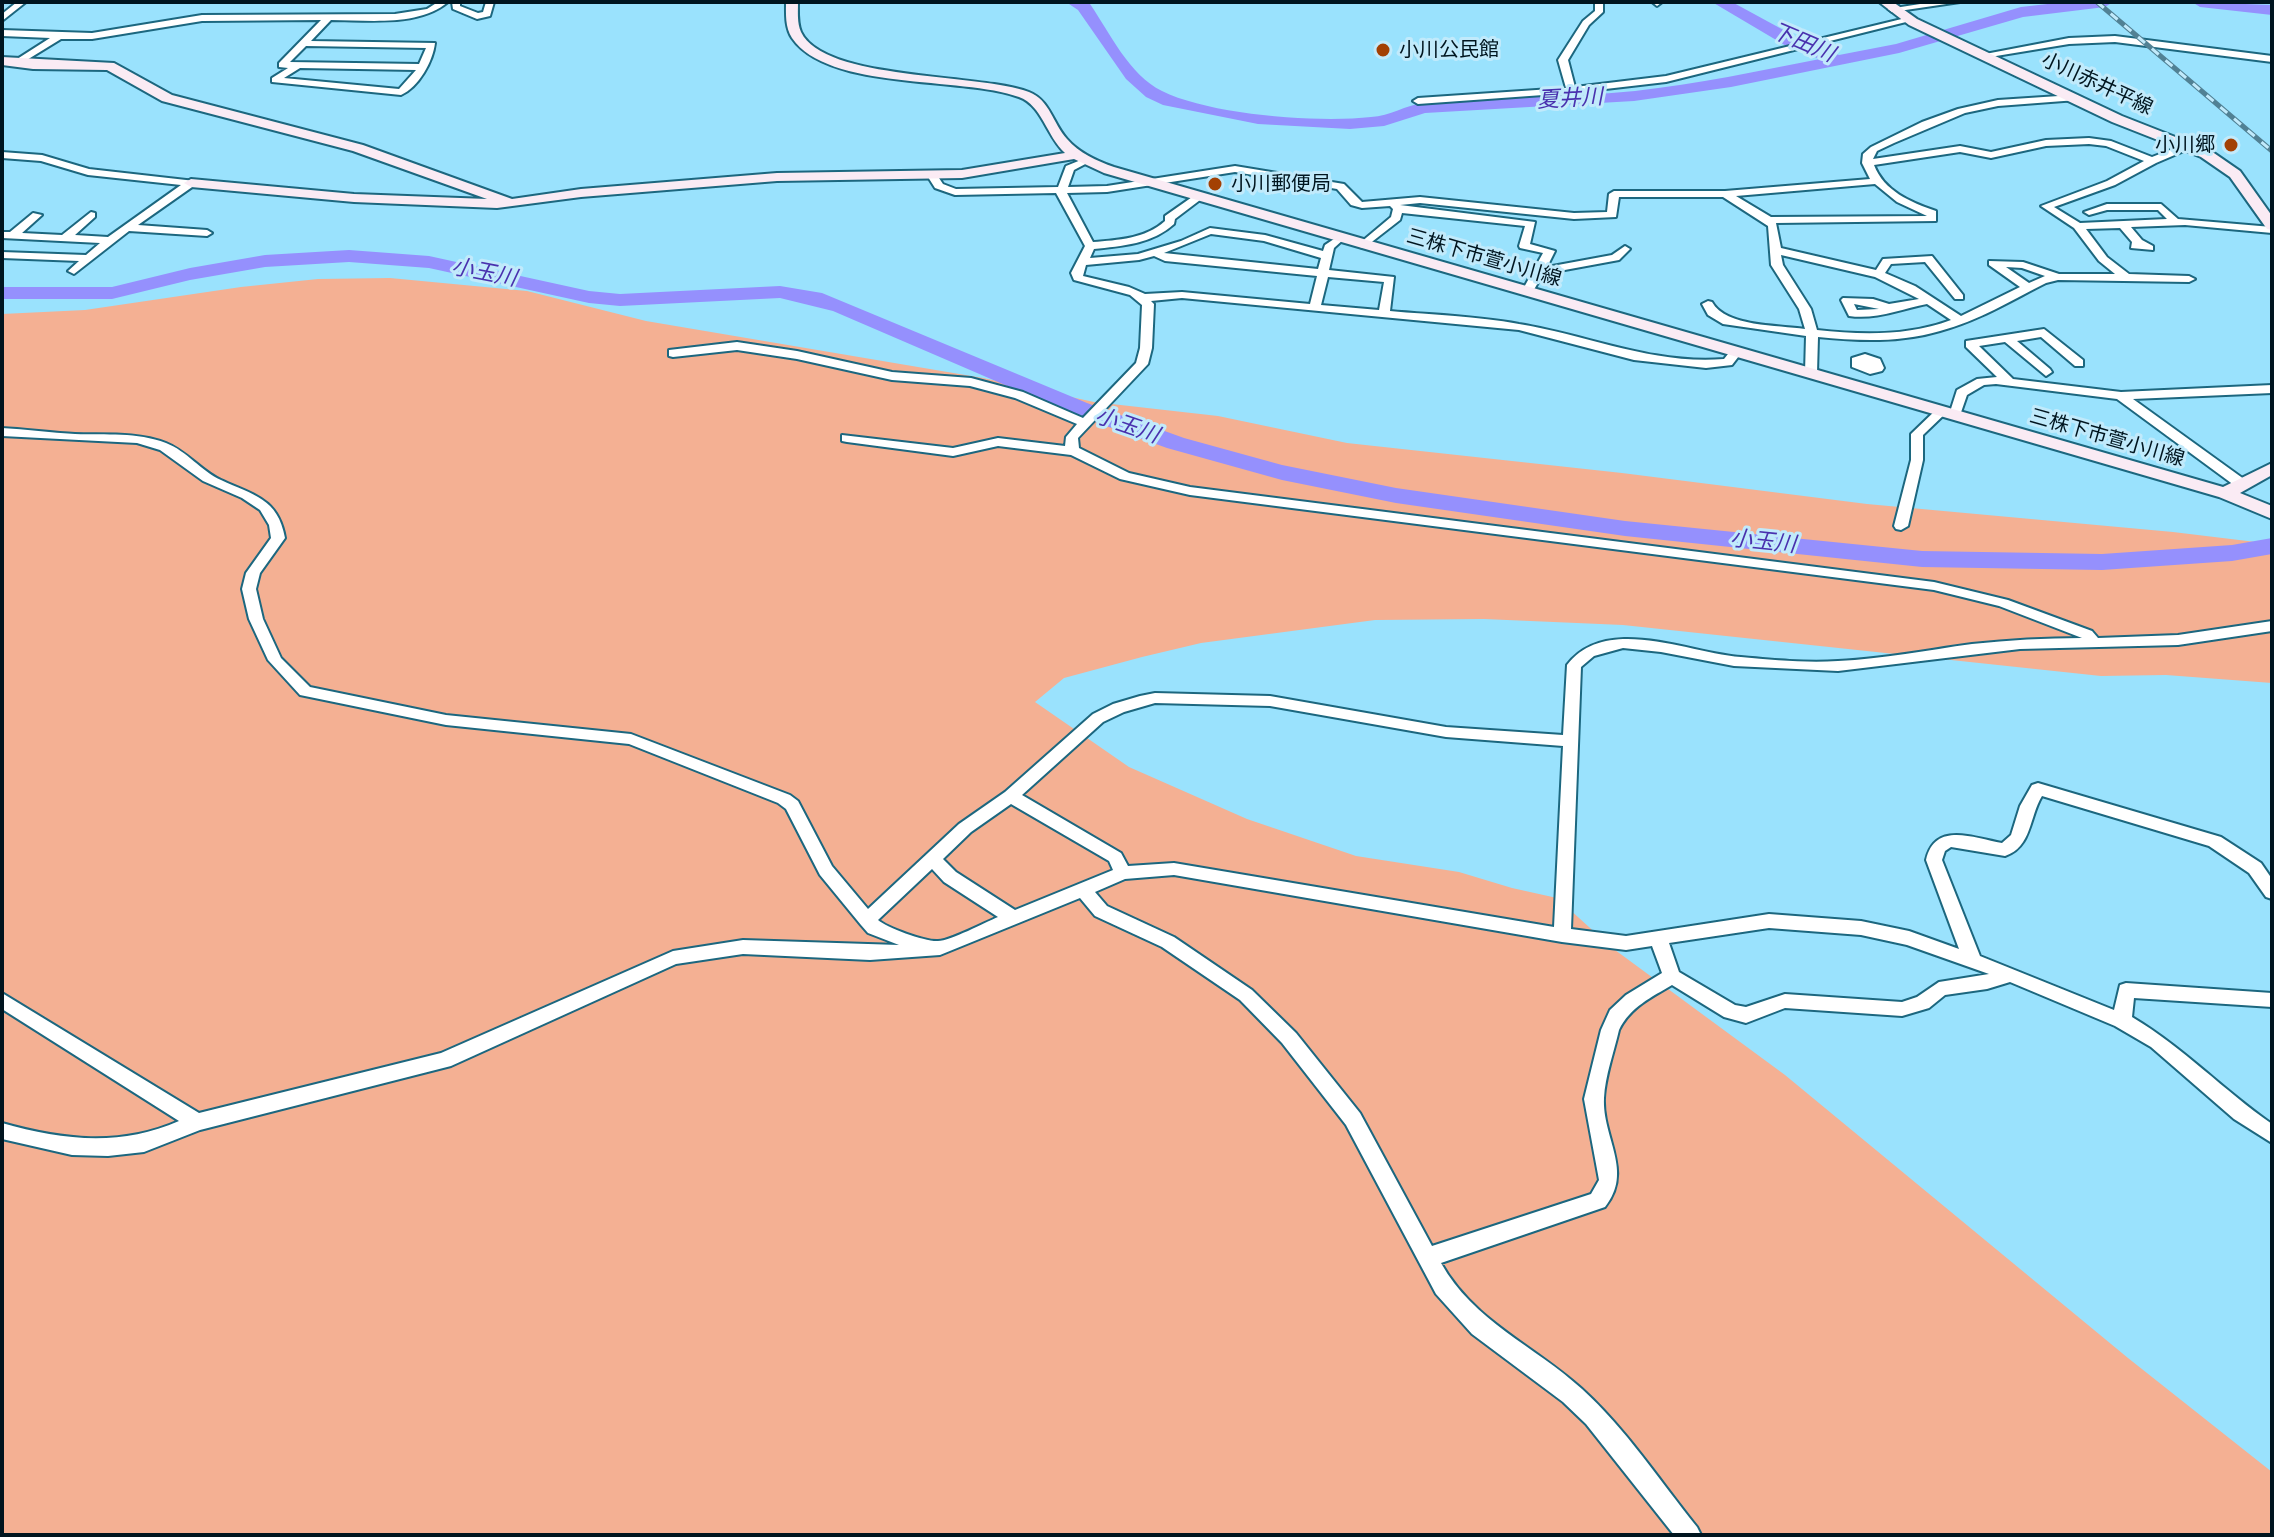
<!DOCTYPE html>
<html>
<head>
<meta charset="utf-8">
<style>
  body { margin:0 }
  #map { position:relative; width:2274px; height:1537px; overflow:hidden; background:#9ae2fd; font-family:"Work Sans",sans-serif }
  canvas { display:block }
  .frame { position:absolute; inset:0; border:4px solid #00151f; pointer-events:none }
</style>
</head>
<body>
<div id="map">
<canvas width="2274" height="1537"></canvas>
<div class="frame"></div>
</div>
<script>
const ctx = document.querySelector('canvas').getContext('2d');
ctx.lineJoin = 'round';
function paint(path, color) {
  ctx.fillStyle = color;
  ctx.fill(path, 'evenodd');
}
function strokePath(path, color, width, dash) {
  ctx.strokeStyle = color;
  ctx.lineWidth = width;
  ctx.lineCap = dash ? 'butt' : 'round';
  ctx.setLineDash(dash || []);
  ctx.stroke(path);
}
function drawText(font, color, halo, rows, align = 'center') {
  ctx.font = font + ' "Work Sans","Noto Sans JP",sans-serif';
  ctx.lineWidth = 6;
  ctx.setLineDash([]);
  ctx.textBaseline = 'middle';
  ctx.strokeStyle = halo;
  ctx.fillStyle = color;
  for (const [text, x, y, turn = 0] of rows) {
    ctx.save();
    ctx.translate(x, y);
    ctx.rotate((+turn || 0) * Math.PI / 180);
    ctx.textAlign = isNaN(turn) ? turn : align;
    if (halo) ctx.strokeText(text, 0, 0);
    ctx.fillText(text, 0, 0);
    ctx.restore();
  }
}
paint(new Path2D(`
  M390 278 527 291 646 321 983 378 1094 402 1218 416 1347 443 1622 473 1867 504 2173 532 2272 544V683L2166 675 2101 676 1623 625 1484 619 1375 620 1201 643 1142 657 1064 678 1035 702 1129 767 1247 819 1356 856 1459 872 1512 888 1557 898 1611 947 1785 1075 2128 1358 2272 1472V1535H2V314L85 310 241 287 318 279Z`), '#f4b093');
paint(new Path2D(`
  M1066 2 1090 4C1110 33 1129 75 1162 91 1210 115 1318 123 1371 117 1390 116 1406 105 1423 103 1493 94 1565 98 1635 91 1697 84 1759 71 1820 59L1788 47 1712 2H1732L1800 39 1839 55 1896 44 2021 7 2065 2H2113L2105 7 2023 17 1899 53 1731 87 1634 101 1425 113 1384 126 1350 129 1258 124 1163 105 1146 97 1126 79 1078 10Z
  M2192 2 2272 5V15L2200 7Z
  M349 250 429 256 589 291 620 294 780 286 822 293 1087 403 1184 438 1282 465 1396 488 1625 521 1922 551 2102 554 2232 545 2272 538V554L2232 561 2102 570 1922 567 1625 536 1396 503 1282 480 1167 448 1070 413 833 311 780 298 620 306 589 303 429 268 349 262 265 267 190 280 112 299H2V287H112L190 268 265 255Z`), '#9590fd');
const street = new Path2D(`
  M17 2H26L2 21V14Z
  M438 2H448C418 27 368 20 331 20L311 41 435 43C433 61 419 87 401 95L272 82V78L288 68 279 67V63L321 20 202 21 92 39H61L17 66 14 65V61L50 38 2 36V30L92 33 202 15 395 14 427 9ZM306 46 426 48 419 64 290 62ZM300 68 416 70 399 89 284 78Z
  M452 2H460V6L478 13 483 12 486 2H494L490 16 477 19 453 9Z
  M1595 2H1603V12L1589 25 1568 60 1575 87 1666 76 1910 17 1914 20 1666 82 1571 93 1418 104 1413 101 1418 98 1566 88 1558 60 1583 21 1595 11Z
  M1652 2H1661V3L1657 6Z
  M1933 2H1960L1892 12 1888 9Z
  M2115 36 2272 56V62L2115 42 2069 44 1984 58 1980 55 2069 38Z
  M2074 95 2077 96V100L1998 106 1965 113 1894 143 1877 151 1873 159 1960 146 1991 152 2046 140 2089 138 2111 141 2152 157 2188 143 2191 144V148L2156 163 2115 185 2054 207 2080 223 2167 219 2158 210H2107L2089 215 2084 212 2107 204H2161L2178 219 2272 227V233L2185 225 2131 227 2142 240 2153 246V250L2131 248 2132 242 2120 228 2086 229 2107 257 2129 274 2189 276 2195 279 2189 282 2058 280 2046 283C2012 300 1978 321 1940 331 1900 343 1858 341 1818 337L1817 373 1811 377 1805 373 1806 336 1723 324 1708 315 1702 304 1708 301 1712 302C1726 327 1778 325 1805 329L1799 309 1771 265 1768 226 1723 197H1619L1616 217 1574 219 1420 203 1400 205 1535 222 1530 244 1555 251 1547 267 1612 255 1625 246 1630 249 1619 260 1543 274 1532 293 1528 294 1522 291 1543 253 1520 248 1519 246 1525 226 1402 213 1400 220 1364 248 1360 247V243L1391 217 1393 209 1390 206 1362 208 1351 205 1337 189 1235 172 1107 192 1067 193 1093 242C1118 240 1145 239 1165 221V216L1195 195 1204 197 1175 219 1174 224C1152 244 1122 246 1094 249L1090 258 1138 254 1181 241 1210 228 1265 235 1323 251 1325 245 1340 235 1345 238 1334 248 1329 270 1394 277 1390 311C1433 315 1477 316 1519 324 1588 335 1653 365 1724 359L1732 349 1736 348 1742 352 1732 365 1706 368 1634 360 1519 330 1182 298 1151 301 1154 304 1152 348 1148 364 1078 438 1079 448 1129 473 1190 487 1934 582 2008 600 2092 631 2098 638 2178 635 2272 621V631L2178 645 2020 649 1838 671 1734 666 1661 652 1623 648 1594 656 1581 667 1571 929 1626 936 1769 914 1861 921 1909 931 1959 949 1926 860C1935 821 1973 838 2002 843L2011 835 2020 806 2032 785 2038 783 2221 837 2261 863 2272 879V899L2266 897 2249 873 2209 846 2042 796C2029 817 2032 847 2005 856L1951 847 1945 851 1942 860 1980 956 2114 1010 2120 985 2126 983 2272 993V1007L2134 998 2132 1017C2184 1048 2223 1090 2272 1124V1143L2234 1119 2151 1047 2115 1026 2010 982 1987 989 1945 995 1929 1008 1902 1016 1785 1008 1746 1023 1724 1017 1672 985C1652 997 1630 1007 1619 1030 1614 1052 1605 1076 1604 1098 1602 1138 1634 1171 1605 1207L1441 1263C1473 1321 1535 1346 1582 1389 1626 1429 1660 1481 1697 1527L1701 1535H1674L1586 1424 1563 1402 1472 1334 1436 1294 1346 1125 1282 1043 1240 1000 1162 947 1095 916 1080 898 940 955 870 960 743 954 676 964 451 1066 200 1130 144 1152 108 1156 72 1155 2 1139V1123C62 1140 120 1147 179 1121L2 1009V993L199 1113 441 1053 673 951 743 940 899 945 868 933 861 925 820 875 786 809 778 803 629 744 446 725 300 695 268 660 249 619 242 589 246 573 271 538 269 525 260 510 242 498 203 481 160 450 137 443 2 436V428C26 429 51 433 75 434 106 435 137 432 166 443 187 451 201 471 221 480 253 495 278 498 285 538L260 573 256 589 263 619 281 658 310 687 446 715 631 734 790 795 798 801 832 866 868 909 959 824 1005 792 1093 714 1113 704 1140 696 1155 693 1270 696 1446 727 1563 735 1567 665C1606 614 1688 653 1741 657 1773 660 1806 663 1838 661 1883 659 1928 650 1972 644 2009 640 2045 638 2082 638L1999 606 1934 590 1190 495 1120 479 1071 455 998 446 953 456 847 442 842 441V435L953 448 998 438 1065 446 1066 437 1077 424 1015 398 970 386 892 380 797 359 737 350 673 357 669 356V350L737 342 797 351 892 372 971 378 1023 392 1083 418 1136 363 1140 348 1142 305 1130 295 1074 280 1071 273 1085 246 1056 193 955 195 935 188 928 177 929 175H937L943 184 956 189 1058 187 1066 166 1086 158 1091 161 1074 170 1068 187 1107 186 1235 166 1344 184 1362 202 1420 197 1574 213 1607 212 1609 194 1614 191H1725L1870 179 1862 163 1863 154 1871 147 1922 122 1958 109 1998 100ZM2089 144 2106 146 2144 161 2107 181 2041 206 2074 228 2099 261 2115 274H2059L2023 262 1989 261V265L2020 287 1961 316 1915 286 1885 273 1891 264 1925 262 1955 299H1963V295L1932 256 1883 259 1876 270 1781 248 1776 223 1936 221V211C1910 202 1884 191 1874 165L1960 152 1991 158 2046 146ZM1875 184 1897 202 1927 216 1771 217 1736 196ZM1211 234 1264 241 1321 258 1318 269 1164 253ZM1781 255 1875 277 1919 299 1889 304 1873 299 1843 298 1841 300 1849 316C1876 320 1901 309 1927 304L1951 320C1908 336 1862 335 1817 330L1811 309 1783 265ZM1154 256 1165 261 1317 276 1310 304 1182 292 1145 294 1129 287 1083 276 1086 265 1139 260ZM2006 267 2022 268 2045 276 2029 283ZM1328 277 1384 282 1379 310 1321 305ZM1854 304 1879 309 1857 310ZM1155 703 1270 706 1446 737 1563 746 1554 927 1174 863 1128 866 1121 853 1022 795 1103 722 1124 712ZM1011 804 1109 861 1113 870 1015 910 956 872 943 859 971 832ZM932 869 944 882 998 917C986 922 950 941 938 941 926 942 887 928 878 920ZM1174 875 1562 942 1626 950 1652 946 1662 973 1626 995 1610 1010 1601 1030 1584 1099 1599 1180 1591 1194 1432 1246 1360 1113 1296 1033 1252 990 1174 937 1107 906 1095 892 1125 879ZM1769 928 1861 935 1907 945 1989 974 1939 982 1917 997 1902 1002 1785 994 1746 1007 1735 1005 1679 972 1669 943Z
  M2 152 42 155 89 169 195 181V185L138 225 207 230 212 233 207 236 129 231 74 274 68 271 79 261 2 258V252L86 255 100 243 2 238V232H10L33 213 42 215 22 233 62 235 91 212 95 213V217L75 235 108 237 181 185 88 175 41 161 2 158Z
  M2044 329 2083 360V366H2075L2041 337 2017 341 2050 369 2052 372 2046 376 2005 342 1979 346 2013 379 2121 392 2272 385V393L2133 399 2248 482V488H2238L2117 399 1996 384 1984 385 1967 395 1959 418H1951L1949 415 1957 390 1977 379 1997 377 1966 347V341Z
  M1865 354 1880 359 1884 368 1882 371 1870 374 1852 367V358Z
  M1942 407 1948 411 1923 435V460L1908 526 1901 530 1896 529 1894 526 1911 460V434L1938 408Z`);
const secondary = new Path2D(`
  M786 2H798C798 12 797 23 801 32 824 81 979 73 1029 92 1050 100 1053 124 1067 139 1079 153 1097 161 1114 167L2223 487 2272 463V475L2240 493 2272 506V519L2219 497 1104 173 1074 159 962 178 777 181 581 197 497 208 354 202 191 187 184 183 191 179 354 194 487 199 353 151 162 101 107 70 33 69 2 65V57L114 63 172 95 363 145 512 199 581 189 777 173 962 170 1065 153C1047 137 1042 105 1019 97 961 76 828 91 792 38 785 27 786 14 786 2Z
  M1879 2H1893L1917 19 2122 116 2211 151 2240 171 2272 216V230L2267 229 2230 177 2201 157 2112 122 1909 25Z`);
strokePath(street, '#1c677f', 4);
strokePath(secondary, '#1c677f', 4);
paint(street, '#fff');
paint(secondary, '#faebf4');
const rail = new Path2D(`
  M2097 2 2272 151`);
strokePath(rail, '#518194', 5);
strokePath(rail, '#c1eafb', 3, [9]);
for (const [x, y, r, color] of [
  [1383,50,8,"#a34003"],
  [2231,145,8,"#a34003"],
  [1215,184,8,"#a34003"]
]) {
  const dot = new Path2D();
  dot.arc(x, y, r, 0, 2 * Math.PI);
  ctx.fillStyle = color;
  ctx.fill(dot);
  strokePath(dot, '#c1eafb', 3);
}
drawText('20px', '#00151f', '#c1eafb', [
  ["小川公民館",1399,50],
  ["小川郷",2215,145,"right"],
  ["小川郵便局",1231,184]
], 'left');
drawText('20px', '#00151f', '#c1eafb', [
  ["小川赤井平線",2097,84,25],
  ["三株下市萱小川線",1484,258,16],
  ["三株下市萱小川線",2107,438,16]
]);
drawText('italic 22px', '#4931ae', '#c1eafb', [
  ["下田川",1803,43,23],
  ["夏井川",1570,99,-3],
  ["小玉川",484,273,11],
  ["小玉川",1127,426,19],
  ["小玉川",1763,542,6]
]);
</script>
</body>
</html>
